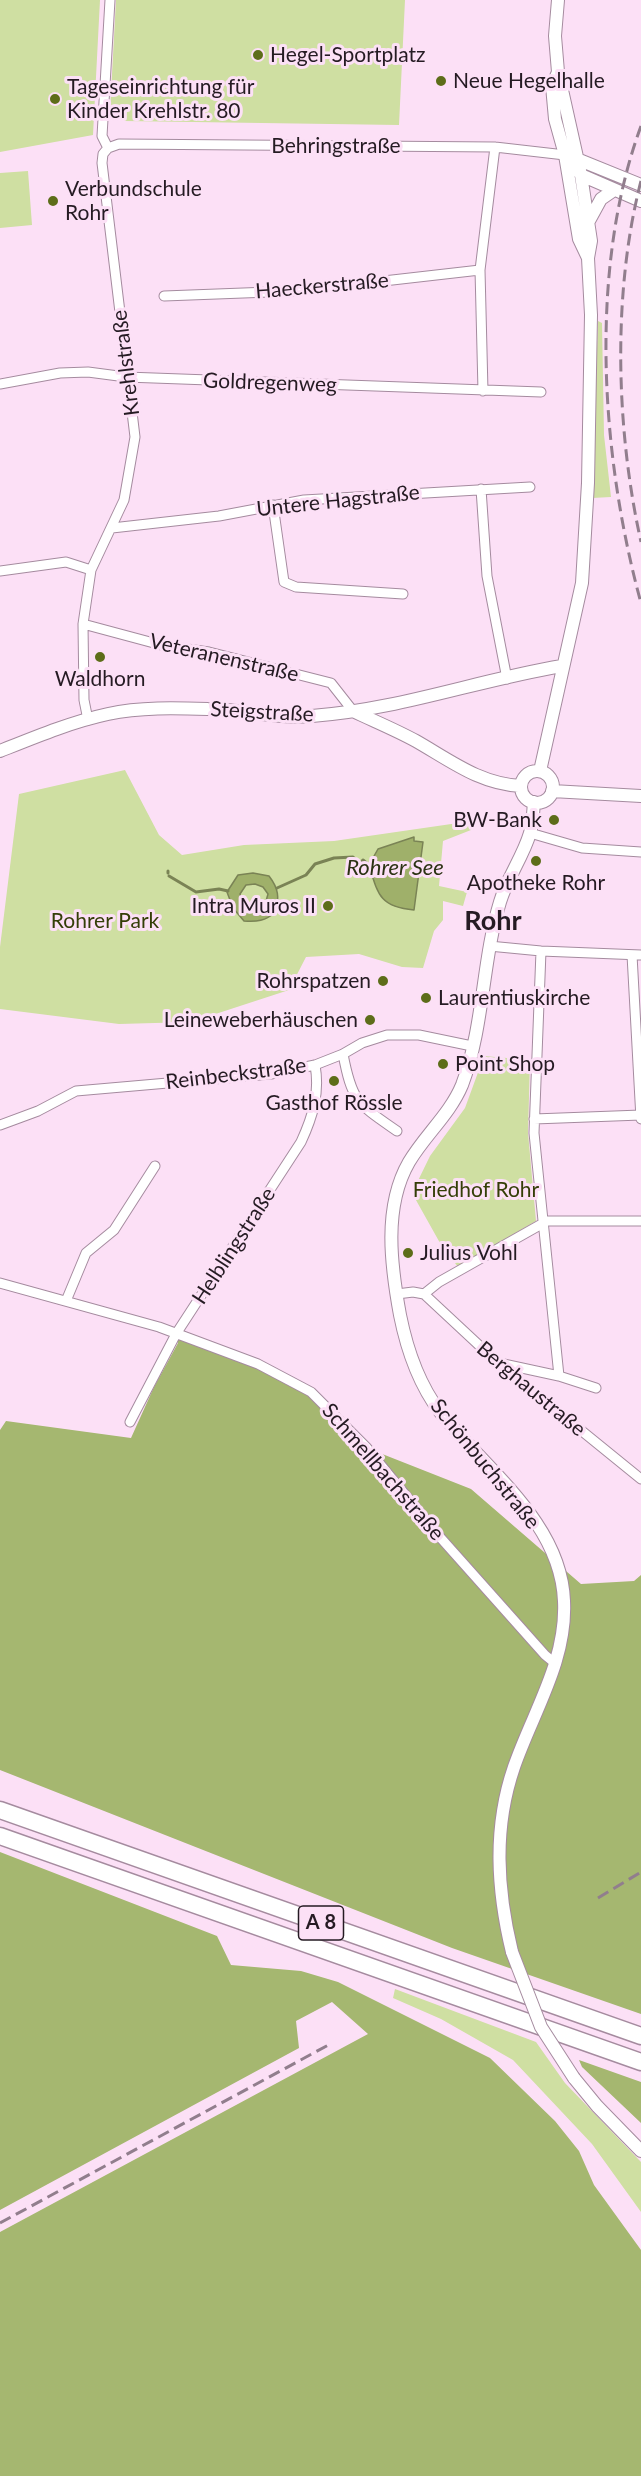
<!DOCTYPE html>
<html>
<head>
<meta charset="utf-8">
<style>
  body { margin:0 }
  canvas { display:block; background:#fce0f6 }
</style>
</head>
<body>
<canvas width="641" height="2476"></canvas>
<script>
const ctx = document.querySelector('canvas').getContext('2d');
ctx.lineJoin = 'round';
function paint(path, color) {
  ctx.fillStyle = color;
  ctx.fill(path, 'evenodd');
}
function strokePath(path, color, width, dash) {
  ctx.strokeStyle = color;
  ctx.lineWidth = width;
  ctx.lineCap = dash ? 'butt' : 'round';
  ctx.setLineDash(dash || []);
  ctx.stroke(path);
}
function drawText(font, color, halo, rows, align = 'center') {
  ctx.font = font + ' Lato,sans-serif';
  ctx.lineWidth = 6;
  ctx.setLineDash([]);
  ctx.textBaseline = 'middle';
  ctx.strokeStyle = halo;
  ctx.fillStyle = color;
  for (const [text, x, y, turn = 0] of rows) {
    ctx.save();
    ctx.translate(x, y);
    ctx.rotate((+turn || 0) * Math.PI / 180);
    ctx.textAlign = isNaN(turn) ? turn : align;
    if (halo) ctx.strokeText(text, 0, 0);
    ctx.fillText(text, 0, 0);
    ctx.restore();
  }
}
paint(new Path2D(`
  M0 0H100L93 135 0 152Z
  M116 0H405L399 125 124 121 110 111Z
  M28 171 32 225 0 228V173Z
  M598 321 602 323 604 435 611 497 592 498Z
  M125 770 159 835 182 855 244 845 334 841 472 821 471 830 443 841 439 886 467 892 463 906 443 901V920L434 931 423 968 402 967 359 954 306 957 289 990 191 1022 119 1024 0 1009V947L19 794Z
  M484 1056 530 1060 528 1133 536 1221 458 1267 440 1243 412 1193 430 1156 465 1108Z
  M395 1989 536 2042 565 2083 641 2162V2212L592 2144 513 2060 441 2019 393 1998Z`), '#cfdfa2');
paint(new Path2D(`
  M176 1334 291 1380 367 1448 471 1489 581 1584 634 1581 641 1575V2014L452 1948 0 1770V1430L6 1421 131 1438 154 1387 178 1343Z
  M0 1852 217 1936 231 1965 301 1971 338 1982 490 2058 555 2121 579 2151 594 2185 641 2250V2476H0V2232L368 2034 332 2002 296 2021 299 2048 0 2210Z
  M579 2060 641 2082V2123L582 2067Z`), '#a5b770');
const water = new Path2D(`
  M414 837V841L423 842 414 910C380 907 378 895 369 865L378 849Z
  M253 873 269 876C279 889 279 897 276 912 265 921 257 922 244 921L233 908 227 892 238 875ZM255 884 263 887 268 894 264 908 252 910 244 907 240 894 246 885Z`);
paint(water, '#9fb06a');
strokePath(water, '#7a8355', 1.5);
strokePath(new Path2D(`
  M168 873V871
  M169 876 196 892 219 889 228 891
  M277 888 306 875 315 864 334 858 353 857 360 864 363 860 369 865`), '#7a8355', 3);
const street = new Path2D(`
  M108 148 119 144 495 147 565 155
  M108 148 102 136 110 0
  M164 296 296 291 480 270
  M0 384 60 373 88 372 126 377 541 392
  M483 391 480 270 495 147
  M481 489 487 576 507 679
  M273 505 284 582 296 587 403 594
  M112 528 219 516 304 500 530 487
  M0 571 66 562 91 570
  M83 624 165 646 209 652 331 683 353 711
  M88 720 84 700 83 624 91 570 124 500 135 437 102 163 103 154 108 148
  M530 833 582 848 641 852
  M489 946 541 951 641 955
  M541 951 534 1133 559 1376
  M632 955 641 1119
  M343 1054C352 1102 358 1104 397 1131
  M534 1119 641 1115
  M0 1125 38 1111 76 1091 271 1074 315 1065 343 1054 362 1043 387 1035H419L472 1046
  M0 1283 159 1327 258 1364 311 1392 367 1448 439 1536 545 1655 556 1664
  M397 1294 413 1292 424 1294
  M424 1294 497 1362 641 1479
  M424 1294 439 1282 547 1221H641
  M66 1301 86 1253 114 1230 155 1166
  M499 1363 559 1376 596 1388
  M130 1422 176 1334 301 1142C313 1116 320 1093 315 1065`);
const secondary = new Path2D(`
  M558 72 552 86 555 119 565 155 579 239 588 258
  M572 157 641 185
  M578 170 581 175 641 201
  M589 221 601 199 614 190
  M353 711C374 721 396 730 416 741 451 761 480 784 521 786
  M0 751C35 737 71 722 108 714 140 707 175 708 208 709 242 709 277 719 312 716 397 710 478 680 562 666
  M540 771 582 583 588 483 591 315 588 258 591 241 581 175 558 72 555 36 558 0
  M521 787a16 16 0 1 1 32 0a16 16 0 1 1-32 0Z
  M552 791 641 796
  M512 1952C497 1890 493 1828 514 1767 533 1712 567 1661 564 1601 561 1522 485 1469 440 1412 418 1383 407 1350 400 1315 391 1266 383 1207 409 1162 425 1135 450 1114 462 1085 484 1027 482 961 500 902 507 878 523 857 530 833 533 823 533 813 534 802
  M574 2078 597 2106 641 2151`);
const highway = new Path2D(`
  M0 1810 641 2036
  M0 1836 641 2062`);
strokePath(street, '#a58b9f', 11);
strokePath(secondary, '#a58b9f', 14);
strokePath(highway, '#a58b9f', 19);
strokePath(street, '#fff', 9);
strokePath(secondary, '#fff', 12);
strokePath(highway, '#fff', 16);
strokePath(new Path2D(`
  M641 126C588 270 601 457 641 603
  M641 181C612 293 616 430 641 542
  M598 1898 641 1872
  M0 2223 332 2043`), '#917e8d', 3, [12, 6]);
const secondaryBridge = new Path2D(`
  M512 1952 541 2027 574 2078`);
strokePath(secondaryBridge, '#a58b9f', 14, []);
strokePath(secondaryBridge, '#fff', 12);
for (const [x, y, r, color] of [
  [258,55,6,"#5d6d19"],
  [441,81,6,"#5d6d19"],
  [55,99,6,"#5d6d19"],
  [53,201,6,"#5d6d19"],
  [100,657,6,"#5d6d19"],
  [554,820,6,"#5d6d19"],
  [536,861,6,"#5d6d19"],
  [328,906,6,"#5d6d19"],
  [383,981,6,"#5d6d19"],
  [426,998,6,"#5d6d19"],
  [370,1020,6,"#5d6d19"],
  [443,1064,6,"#5d6d19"],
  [334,1081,6,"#5d6d19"],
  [408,1253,6,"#5d6d19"]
]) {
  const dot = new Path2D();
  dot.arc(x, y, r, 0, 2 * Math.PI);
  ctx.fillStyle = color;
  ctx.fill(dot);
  strokePath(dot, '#fce0f6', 2);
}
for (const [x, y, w] of [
  [321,1923,45]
]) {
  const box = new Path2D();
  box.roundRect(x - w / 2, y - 17, w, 34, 4.5);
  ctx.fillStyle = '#fce0f6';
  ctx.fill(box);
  strokePath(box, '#251b23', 1.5);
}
drawText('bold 20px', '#251b23', null, [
  ["A 8",321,1923]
]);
drawText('21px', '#251b23', '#fce0f6', [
  ["Hegel-Sportplatz",270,55],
  ["Neue Hegelhalle",453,81],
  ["Tageseinrichtung für",67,87],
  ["Kinder Krehlstr. 80",67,111],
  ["Verbundschule",65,189],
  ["Rohr",65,213],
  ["Waldhorn",100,679,"center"],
  ["BW-Bank",542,820,"right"],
  ["Apotheke Rohr",536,883,"center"],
  ["Intra Muros II",316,906,"right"],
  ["Rohrspatzen",371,981,"right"],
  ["Laurentiuskirche",438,998],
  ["Leineweberhäuschen",358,1020,"right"],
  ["Point Shop",455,1064],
  ["Gasthof Rössle",334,1103,"center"],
  ["Julius Vohl",420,1253]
], 'left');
drawText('21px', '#251b23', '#fce0f6', [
  ["Behringstraße",336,146],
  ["Haeckerstraße",322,286,-5],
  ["Krehlstraße",126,363,-97],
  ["Goldregenweg",270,383,2],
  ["Untere Hagstraße",338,501,-6],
  ["Veteranenstraße",224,658,13],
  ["Steigstraße",262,712,3],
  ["Reinbeckstraße",236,1074,-7],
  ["Helblingstraße",234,1246,-57],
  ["Berghaustraße",531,1389,40],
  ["Schönbuchstraße",485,1464,51],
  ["Schmellbachstraße",383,1472,49]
]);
drawText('21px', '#343e07', '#fce0f6', [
  ["Rohrer Park",105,921],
  ["Friedhof Rohr",476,1190]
]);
drawText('italic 22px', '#2b3213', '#fce0f6', [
  ["Rohrer See",395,868]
]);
drawText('bold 27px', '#251b23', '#fce0f6', [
  ["Rohr",493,921]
]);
</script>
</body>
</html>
